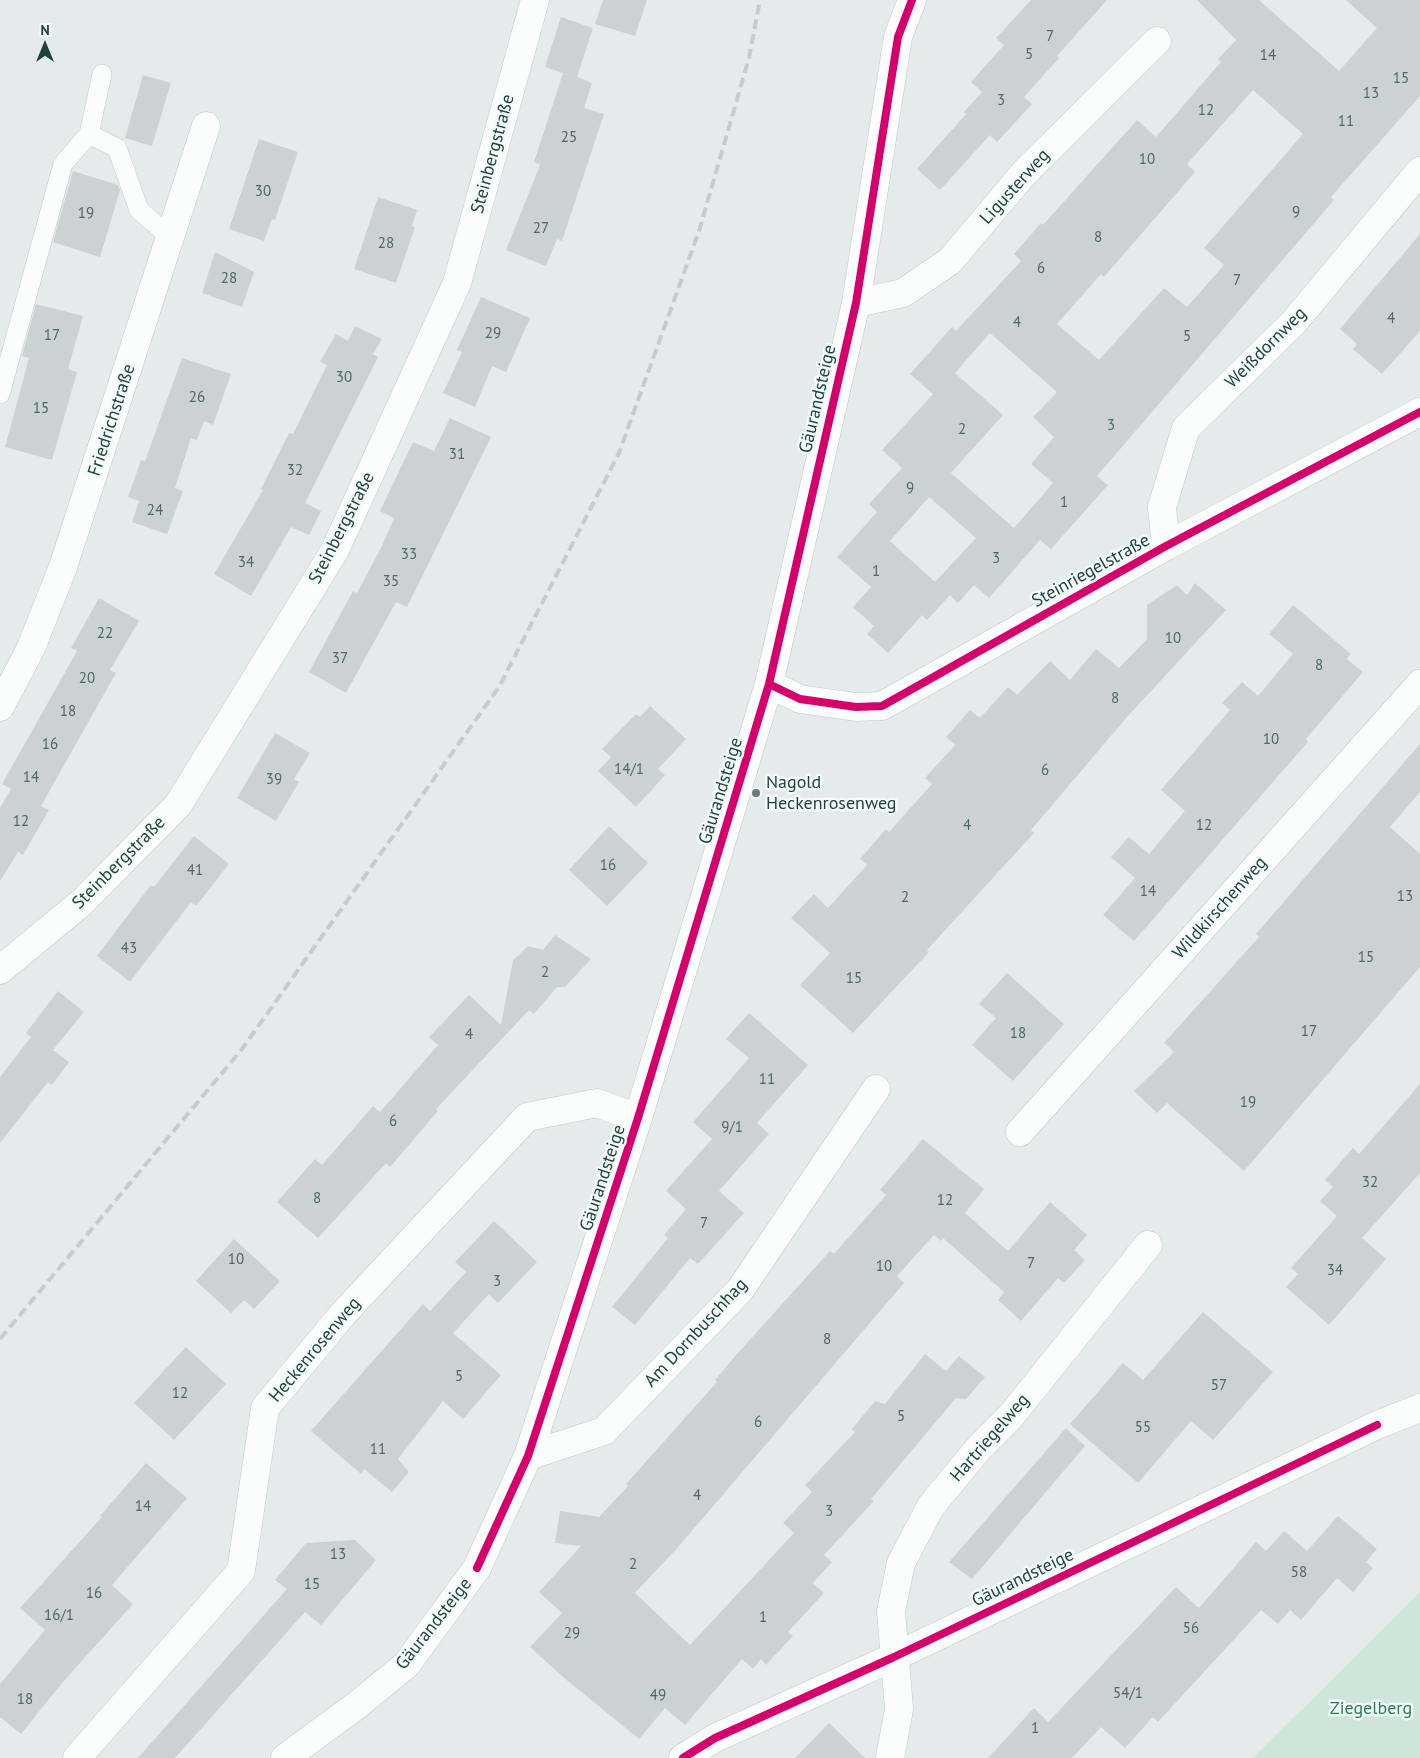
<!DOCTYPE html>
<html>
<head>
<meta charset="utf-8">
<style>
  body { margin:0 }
  #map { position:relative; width:1420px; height:1758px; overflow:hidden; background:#e5ebea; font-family:"PT Sans",sans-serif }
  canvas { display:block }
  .north { position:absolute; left:20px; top:20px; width:50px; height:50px; -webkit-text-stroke:4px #f3faf8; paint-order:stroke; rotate:0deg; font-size:14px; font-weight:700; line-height:20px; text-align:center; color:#20423f }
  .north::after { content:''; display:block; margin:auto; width:18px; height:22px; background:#20423f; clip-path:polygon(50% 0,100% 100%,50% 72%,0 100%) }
</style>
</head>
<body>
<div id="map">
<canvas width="1420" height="1758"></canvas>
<div class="north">N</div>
</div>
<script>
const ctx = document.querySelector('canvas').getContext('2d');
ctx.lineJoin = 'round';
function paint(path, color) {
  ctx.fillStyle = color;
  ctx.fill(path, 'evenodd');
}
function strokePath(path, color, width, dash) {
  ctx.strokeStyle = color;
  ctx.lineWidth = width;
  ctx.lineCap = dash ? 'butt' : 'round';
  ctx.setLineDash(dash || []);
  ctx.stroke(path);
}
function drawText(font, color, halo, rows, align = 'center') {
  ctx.font = font + ' "PT Sans",sans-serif';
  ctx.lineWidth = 5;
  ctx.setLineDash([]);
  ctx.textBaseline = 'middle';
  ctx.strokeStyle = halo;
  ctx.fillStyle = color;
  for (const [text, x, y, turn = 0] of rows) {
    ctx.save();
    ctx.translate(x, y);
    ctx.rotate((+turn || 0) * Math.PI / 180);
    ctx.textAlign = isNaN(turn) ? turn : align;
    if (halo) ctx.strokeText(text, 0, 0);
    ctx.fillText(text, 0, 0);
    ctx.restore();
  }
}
paint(new Path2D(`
  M1420 1592V1758H1253Z`), '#cde6d9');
paint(new Path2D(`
  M603 0H647L635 36 595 24Z
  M1031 0H1107L1057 56 1059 58 1024 97 1032 104 997 142 990 135 940 190 917 169 966 114 964 112 982 92 971 82 1004 45 996 38Z
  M1197 0H1259L1339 71 1377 28 1346 0H1420V96L1331 197 1334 200 1097 476 1108 485 1051 549 1040 540 989 598 974 585 958 603 950 595 927 620 922 615 888 653 867 634 874 626 853 607 871 587 837 557 877 512 869 504 902 468 882 450 933 394 910 374 952 327 956 331 1021 261 1014 254 1041 223 1043 225 1137 120 1156 137 1221 62 1218 59 1236 40ZM1253 90 1303 134 1204 248 1224 265 1187 307 1164 288 1099 360 1057 324 1101 274 1104 277 1195 172 1187 164ZM990 333 1057 392 1033 417 1054 437 1031 464 1053 483 1014 528 951 473 1003 415 955 373ZM929 497 976 538 935 582 890 541Z
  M561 17 593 28 577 77 592 83 584 108 604 114 562 241 557 239 546 266 506 250 540 165 534 162 563 73 545 67Z
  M143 75 171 83 152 146 125 138Z
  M259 139 298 152 275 220 272 219 264 241 229 229Z
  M73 171 118 185 120 190 100 257 53 242Z
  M378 197 417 210 412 226 415 227 396 283 354 269Z
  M1420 234V331L1382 374 1353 349 1357 344 1340 329Z
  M215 252 254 272 242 307 202 293Z
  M481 297 530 318 506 372 492 366 475 407 443 393 462 352 457 350Z
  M36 304 83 316 68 369 77 372 52 460 5 447 29 358 22 356Z
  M355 326 382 339 373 354 378 357 305 503 321 511 309 535 291 527 251 596 214 574 263 490 261 489 289 433 293 434 327 365 320 362 336 334 348 341Z
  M182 358 231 374 213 425 204 421 197 440 191 438 175 488 183 491 167 534 132 522 139 501 128 497 141 460 145 461Z
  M450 418 491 437 407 607 396 602 346 693 309 672 353 591 357 593 382 546 394 518 380 511 413 442 434 451Z
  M1195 583 1226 610 1127 717 1031 830 1034 833 927 950 929 952 853 1033 800 985 830 953 791 918 814 894 828 908 867 865 860 859 886 829 889 832 932 784 925 778 955 745 946 737 970 710 980 718 1008 687 1017 695 1050 661 1070 680 1096 649 1119 668 1147 639V605L1177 585 1187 595Z
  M99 598 139 621 110 670 116 673 41 806 49 810 23 855 18 852 0 881V808L11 789 2 784 77 651 71 648Z
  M1293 605 1351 654 1347 659 1363 672 1306 739 1308 742 1134 941 1103 915 1135 878 1111 857 1129 837 1149 854 1185 811 1161 790 1230 710 1222 703 1242 682 1258 696 1293 654 1269 634Z
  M650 706 686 739 658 769 665 775 636 807 598 771 611 757 602 749 636 714 640 717Z
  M275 733 310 753 294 779 299 782 276 821 237 798Z
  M1420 744V792L1390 827 1420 854V967L1244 1171 1167 1103 1157 1113 1134 1091 1174 1052 1164 1043 1259 937 1256 934Z
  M609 826 648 863 607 906 569 870Z
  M194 836 229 864 196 906 191 902 130 982 97 956 151 885 154 887Z
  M555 935 591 959 565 987H557L534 1014 529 1010 436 1109 438 1111 390 1167 386 1163 318 1238 277 1202 315 1159 322 1165 373 1106 380 1112 438 1045 429 1037 469 995 501 1025 513 960 528 946 543 950Z
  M1007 973 1064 1024 1013 1081 972 1045 996 1018 979 1004Z
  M58 991 84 1012 53 1050 69 1062 52 1085 48 1082 0 1143V1077L31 1037 26 1033Z
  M749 1013 808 1065 757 1123 769 1134 719 1191 744 1213 698 1264 690 1258 635 1325 612 1307 668 1238 664 1235 686 1209 666 1191 712 1139 693 1122 749 1058 726 1039Z
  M1420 1084V1173L1362 1238 1386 1259 1329 1325 1286 1287 1298 1274 1291 1268 1337 1216 1320 1201 1333 1187 1325 1180 1353 1148 1359 1154Z
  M923 1139 984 1189 965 1213 1008 1251 1050 1202 1087 1235 1074 1250 1085 1260 1064 1283 1058 1278 1021 1321 998 1300 1004 1292 943 1238 941 1241 934 1235 897 1276 904 1283 679 1546 635 1593 690 1645 794 1533 783 1523 812 1492 805 1485 855 1432 852 1429 875 1401 885 1404 925 1354 946 1371 959 1356 985 1377 966 1399 956 1398 871 1499 874 1501 824 1555 832 1562 813 1583 824 1593 788 1632 793 1636 766 1665 761 1659 753 1669 742 1659 685 1725 665 1708 639 1739 563 1677 530 1647 562 1613 539 1592 581 1546 555 1543 560 1511 599 1517 628 1486 626 1484 717 1382 715 1380 737 1354 830 1251 834 1254 886 1195 880 1190Z
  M494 1221 537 1262 498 1303 489 1294 453 1333 501 1375 463 1419 443 1401 398 1459 409 1472 392 1492 364 1469 361 1474 311 1431 423 1304 430 1311 466 1272 455 1262Z
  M234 1239 280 1281 254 1309 244 1300 231 1313 196 1281Z
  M1203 1312 1273 1372 1213 1440 1191 1421 1138 1483 1070 1424 1123 1363 1143 1380Z
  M186 1347 226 1384 174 1440 134 1403Z
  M1066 1428 1085 1446 972 1579 949 1562Z
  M146 1463 187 1498 112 1585 133 1604 62 1683 21 1734 0 1717V1684L45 1630 20 1608 102 1517 100 1516Z
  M1338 1516 1377 1549 1366 1562 1373 1568 1353 1592 1337 1578 1301 1620 1290 1610 1278 1624 1261 1610 1158 1722 1153 1717 1125 1748 1101 1727 1072 1758H988L1034 1708 1048 1722 1176 1587 1199 1608 1256 1542 1266 1551 1284 1531 1307 1551Z
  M355 1540 376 1560 321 1625 305 1612 175 1758H138L287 1589 275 1580 306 1543Z
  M829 1723 865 1758H795Z`), '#ccd2d1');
const lane = new Path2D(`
  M102 74 89 134 117 148 139 210 170 237
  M0 394 63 164 89 134`);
const street = new Path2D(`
  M856 303 903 293 950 261 1025 172 1157 41
  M1166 546 1162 507 1186 428 1294 322 1420 171
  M769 684 800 699 856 707 882 706 1166 546 1420 412
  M0 707 31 648 63 567 206 126
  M0 970 81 903 178 805 335 550 457 283 535 0
  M1020 1132 1420 684
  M528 1456 604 1431 740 1290 876 1089
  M77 1758 241 1571 265 1408 343 1314 527 1117 597 1103 638 1118
  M285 1758 357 1705 406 1665 477 1568 528 1456 638 1118 769 684 856 303 898 37 912 0
  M683 1758 715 1738 894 1657 1377 1425 1420 1408
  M890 1758 899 1709 891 1611 901 1563 931 1506 979 1448 1011 1416 1148 1245`);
strokePath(lane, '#c2c8c7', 20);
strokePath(street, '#c2c8c7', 29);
strokePath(lane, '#fbfcfc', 19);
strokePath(street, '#fbfcfc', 28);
strokePath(new Path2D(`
  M0 1339 242 1049 499 687 619 453 699 231 749 58 760 0`), '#c7cccb', 4, [10, 5]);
strokePath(new Path2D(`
  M769 684 800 699 856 707 882 706 1166 546 1420 412
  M477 1568 528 1456 638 1118 769 684 856 303 898 37 912 0
  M683 1758 715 1738 894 1657 1377 1425`), '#d6006c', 8);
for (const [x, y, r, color] of [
  [756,793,5,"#657d7b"]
]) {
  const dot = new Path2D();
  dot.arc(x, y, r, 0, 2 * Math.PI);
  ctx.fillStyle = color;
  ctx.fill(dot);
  strokePath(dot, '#f3faf8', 2);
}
drawText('15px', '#4c6764', null, [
  ["7",1050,37],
  ["5",1029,55],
  ["14",1268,56],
  ["15",1401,79],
  ["13",1371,94],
  ["3",1001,101],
  ["12",1206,111],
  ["11",1346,122],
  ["25",569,138],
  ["10",1147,160],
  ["30",263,192],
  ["9",1296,213],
  ["19",86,214],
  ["27",541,229],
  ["8",1098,238],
  ["28",386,244],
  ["6",1041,269],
  ["28",229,279],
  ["7",1237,281],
  ["4",1391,319],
  ["4",1017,323],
  ["29",493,334],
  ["17",52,336],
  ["5",1187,337],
  ["30",344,378],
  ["26",197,398],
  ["15",41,409],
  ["3",1111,426],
  ["2",962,430],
  ["31",457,455],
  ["32",295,471],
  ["9",910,489],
  ["1",1064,503],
  ["24",155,511],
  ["33",409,555],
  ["3",996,559],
  ["34",246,563],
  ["1",876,572],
  ["35",391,582],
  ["22",105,634],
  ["10",1173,639],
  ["37",340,659],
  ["8",1319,666],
  ["20",87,679],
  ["8",1115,699],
  ["18",68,712],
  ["10",1271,740],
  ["16",50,745],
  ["14/1",629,770],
  ["6",1045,771],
  ["14",31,778],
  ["39",274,780],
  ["12",21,822],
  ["4",967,826],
  ["12",1204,826],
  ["16",608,866],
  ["41",195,871],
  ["14",1148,892],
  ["13",1405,897],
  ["2",905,898],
  ["43",129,949],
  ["15",1366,958],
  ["2",545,973],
  ["15",854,979],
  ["17",1309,1032],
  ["18",1018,1034],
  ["4",469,1035],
  ["11",767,1080],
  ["19",1248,1103],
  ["6",393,1122],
  ["9/1",732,1128],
  ["32",1370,1183],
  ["8",317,1199],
  ["12",945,1201],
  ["7",704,1224],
  ["10",236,1260],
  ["7",1031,1264],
  ["10",884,1267],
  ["34",1335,1271],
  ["3",497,1282],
  ["8",827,1340],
  ["5",459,1377],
  ["57",1219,1386],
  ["12",180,1394],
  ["5",901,1417],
  ["6",758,1423],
  ["55",1143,1428],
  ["11",378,1450],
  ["4",697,1496],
  ["14",143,1507],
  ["3",829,1512],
  ["13",338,1555],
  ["2",633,1565],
  ["58",1299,1573],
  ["15",312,1585],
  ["16",94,1594],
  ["16/1",59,1616],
  ["1",763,1618],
  ["56",1191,1629],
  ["29",572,1634],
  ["54/1",1128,1694],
  ["49",658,1696],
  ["18",25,1700],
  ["1",1035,1729]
]);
drawText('18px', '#20423f', '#f3faf8', [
  ["Steinbergstraße",493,154,-75],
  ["Ligusterweg",1015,187,-48],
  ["Weißdornweg",1266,348,-45],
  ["Gäurandsteige",818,399,-77],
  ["Friedrichstraße",112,420,-72],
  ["Steinbergstraße",342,528,-63],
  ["Steinriegelstraße",1091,571,-29],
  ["Gäurandsteige",721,791,-73],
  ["Steinbergstraße",119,863,-45],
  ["Wildkirschenweg",1220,908,-48],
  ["Gäurandsteige",603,1178,-72],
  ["Am Dornbuschhag",696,1333,-47],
  ["Heckenrosenweg",315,1350,-50],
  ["Hartriegelweg",990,1438,-49],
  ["Gäurandsteige",1023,1578,-26],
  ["Gäurandsteige",434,1624,-52]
]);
drawText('18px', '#20423f', '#f3faf8', [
  ["Nagold",766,783],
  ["Heckenrosenweg",766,804]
], 'left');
drawText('18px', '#257d58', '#f3faf8', [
  ["Ziegelberg",1371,1709]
]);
</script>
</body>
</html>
